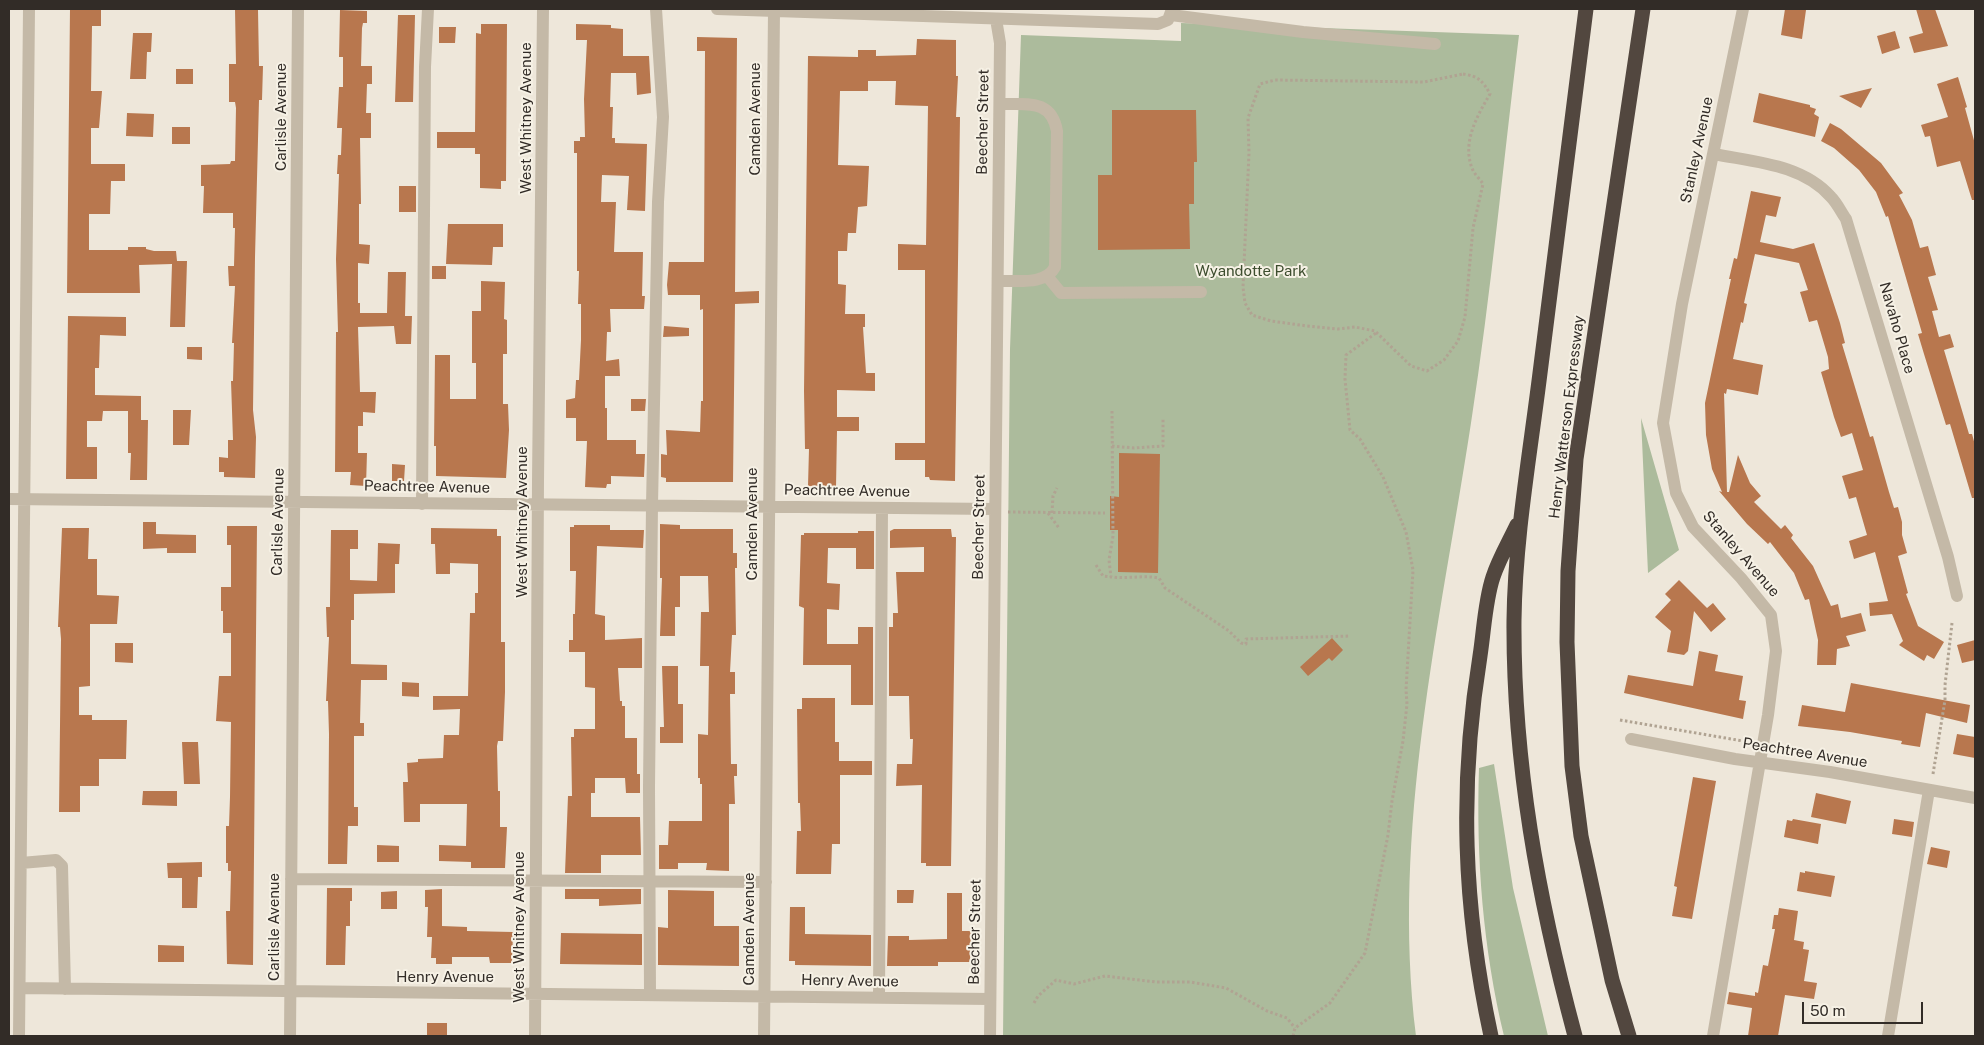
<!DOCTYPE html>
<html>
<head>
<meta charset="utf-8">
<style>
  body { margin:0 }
  #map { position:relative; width:1984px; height:1045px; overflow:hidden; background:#eee7da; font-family:"Public Sans",sans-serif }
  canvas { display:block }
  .frame { position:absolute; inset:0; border:10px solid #322c27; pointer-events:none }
  .scale { position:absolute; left:1802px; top:1002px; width:121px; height:22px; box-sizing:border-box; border:2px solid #322c27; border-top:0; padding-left:6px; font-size:15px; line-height:18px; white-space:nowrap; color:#322c27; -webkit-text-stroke:4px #f6f1e5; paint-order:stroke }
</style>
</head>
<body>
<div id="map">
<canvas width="1984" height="1045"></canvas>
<div class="frame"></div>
<div class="scale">50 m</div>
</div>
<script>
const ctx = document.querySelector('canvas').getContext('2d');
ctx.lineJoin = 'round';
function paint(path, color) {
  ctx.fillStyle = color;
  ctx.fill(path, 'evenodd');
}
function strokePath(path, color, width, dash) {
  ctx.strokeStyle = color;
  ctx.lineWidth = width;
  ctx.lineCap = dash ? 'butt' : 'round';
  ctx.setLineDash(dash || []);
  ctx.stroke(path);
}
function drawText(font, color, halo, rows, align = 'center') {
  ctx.font = font + ' "Public Sans",sans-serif';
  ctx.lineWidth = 4;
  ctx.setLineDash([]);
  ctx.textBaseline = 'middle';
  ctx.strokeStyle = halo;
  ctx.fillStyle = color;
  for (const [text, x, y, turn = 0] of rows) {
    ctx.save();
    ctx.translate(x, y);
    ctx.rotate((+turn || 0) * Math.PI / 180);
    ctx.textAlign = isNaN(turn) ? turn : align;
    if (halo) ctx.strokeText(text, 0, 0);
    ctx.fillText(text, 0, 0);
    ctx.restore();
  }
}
paint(new Path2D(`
  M1181 23 1519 35C1503 164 1491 294 1471 423 1440 626 1391 829 1416 1036H1003L1010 349 1021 35 1181 41Z
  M1641 418 1679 550 1648 573Z
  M1494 764 1513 888 1548 1036H1504C1483 948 1476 859 1479 768Z`), '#acbb9c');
paint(new Path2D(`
  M70 9 101 10V26H92L91 91H102L99 128H91V164H125V181H111L110 214H89V250H128V247H146V249L154 251H176L177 261H187L185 327H170L172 264 139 265 140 293H67Z
  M235 9 258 10 259 66H263L262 100H259L255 257 253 410 256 437 255 478 224 477V472H219V457L228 458V440H233L231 381H233L234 343H232L235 286H229L228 266H234L235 228H233V213H203L204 186H201V165L230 164 231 161H235L236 108 235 102H229V64H236Z
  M1785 9 1806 10 1802 39 1781 35Z
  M1916 9H1935L1948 46 1914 53 1909 37 1923 33Z
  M340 10 367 11V23H363L362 28 361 66H372V84H367L366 113H371V138H360L361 204H359V244L370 245 369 264 358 263V303H360V313H387L388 272H406L405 316H412L411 344H396L394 326 358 327 360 392H376L375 413 363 412V426H358V453H367L366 486 350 485 351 472H335L336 332H338L336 259 339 174H337L338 155H341L342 128H337L339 87H343V57H339Z
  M398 15H415L413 102H395Z
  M481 24H507L506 181H501V189L480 188V154H475V148H437V132H475L476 33 481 34Z
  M576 24 611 25V28L623 29V56H649L651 93 637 95 636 73H611L610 107H613L612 138H615V143L647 144 645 211 627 210 629 176 602 175 601 202H616L614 252H643L642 296H645L644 309H610L611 332H607L606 361 619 359 620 376H605V408H607V440H636V454H645L644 477 611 476V484H607L606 488 585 487 587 441H576V418H566V400L575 398 576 380H579L581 340V304H578L579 271H577V153H574V141H580V137H585L584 99 587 40H576Z
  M439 27H456L455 43H439Z
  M1895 31 1900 48 1882 54 1877 36Z
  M133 33H152L151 52H147L146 79H130Z
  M697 37 737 38 735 292 759 291V303L735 304 733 482H666V478L661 477V454L667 455 666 430 700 432 701 401H703V309L700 310V295H668L667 285 669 262H704L705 51H697Z
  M917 39 956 40V76H958L956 117H960L955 481 930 480 929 477H925V460H895V443H925V270H898V244L926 245 928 106 895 105 896 81H868V91H840L838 165 869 166 867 206 858 207 856 233H848L847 251H838V284L846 285 845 314H865V327H863L866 373H875V391L837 390V417H859V431H837L836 487 808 486 809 449H805L804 391 808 56 858 57V50H876V56L916 55Z
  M176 69H193V84H176Z
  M1958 77 1967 107 1965 108 1975 144V200H1972L1960 161 1937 167 1930 136 1925 137 1921 125 1948 117 1937 84Z
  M1872 88 1861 108 1839 96Z
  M1759 93 1810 105V107L1816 109 1814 114 1819 117 1815 137 1753 122Z
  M1112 110H1196L1197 162H1194V204H1189L1190 249 1098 250V175H1112Z
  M127 113 154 114 153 137 126 136Z
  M1830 123 1841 129 1881 163 1903 193 1899 195 1912 220 1920 248 1928 246 1936 275 1928 277 1938 310 1932 311 1939 337 1950 334 1954 347 1944 350 1969 434H1972L1975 445V498H1972L1950 424 1946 425 1924 354 1918 334 1922 333 1888 216 1886 217 1876 192 1859 170 1834 148 1821 141Z
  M172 127H190V144H172Z
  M399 186H416V212H399Z
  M1751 191 1781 197 1776 217 1766 215 1760 242 1793 249 1814 243 1840 323 1845 343 1842 344 1870 437 1873 436 1889 492 1894 508 1898 507 1902 522V535L1907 553 1898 556 1908 593 1906 594 1918 626 1944 642 1934 659 1927 655 1924 661 1899 645 1903 641 1892 614 1870 616 1869 603 1888 601 1875 552 1854 559 1849 541 1867 535 1856 497 1849 499 1842 476 1863 470 1852 433 1841 437 1834 417 1821 372 1829 369 1828 357 1817 320 1809 322 1800 292 1808 290 1799 263 1755 254 1744 303 1747 304 1743 323 1741 322 1733 359 1763 365 1758 395 1727 389 1726 394 1724 393 1727 492H1729L1738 455 1750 483 1761 496 1754 502 1781 529 1785 525 1793 535 1791 538 1813 566 1831 606 1838 604 1841 618 1861 613 1866 631 1846 636 1850 646 1837 649 1836 665H1817L1818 640 1809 599 1805 600 1794 573 1770 542 1768 544 1747 524 1719 491 1722 492 1712 469 1706 435 1705 403 1731 279H1729L1734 258 1737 259Z
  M448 224H503V247H493L492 265 446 264Z
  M432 266H446V279H432Z
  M481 281 505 282 504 319 507 320V354H503V404H508L509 430 506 478 436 476V446H434L435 355H450V399H476V363H472V311H481Z
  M68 316 126 317V336L100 335 99 368H95V395L141 396V420H148L147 480H130L131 453H128V411H103L102 421H87V447H97V479H66Z
  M664 326 689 328V336L663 337Z
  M187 347H202V360L187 359Z
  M631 399H646L645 411H631Z
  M173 410H191L189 445H173Z
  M1119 453 1160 454 1158 573 1118 572V530H1110V496L1119 497Z
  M392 464 405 465 404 481H392Z
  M143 522H156V534L196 535V553H167V548L143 549Z
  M660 524 680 525V529H733V553H737V568H735L736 635H732L730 672H735V694H730L731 764H737V776H734L735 804H729V871L706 870 707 863H678V869H659V845H668L669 821H702V784H700V778H698V734L708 735 709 666H700L701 612H709L708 576H680V607H675V636H660L662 578H660Z
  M574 525H610V530H644L643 548 597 546 595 614 605 616V640L642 638V668H618L620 701H622V706H625V738H637V774H640V793H626L625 778H595V793H591V817H640L641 855H601V873H565L568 796H572L571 737H574V729H595V688L585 687V652H569V640H573V614H575L576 571H570V527H574Z
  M227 526H257L253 965 227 964 226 911H230L231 871H228V863H226V826H229L230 797 231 722 216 721 219 676H231V633H223V611H221V587H231V545H227Z
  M62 528H89L88 559H97V595L119 596 117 624H90V686L79 687V715H92V720H127L126 759H99V786H80V812H59L61 639 60 627H58Z
  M431 528 497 529V536H501V642H505V692L503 741H498L497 746 498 791H500V827H507L505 868H471V862L439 861V845L466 846 467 804H420V822H404L403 782H408L407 763 418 762V759L443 758 444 735H459L460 709 433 710V696H468L470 613H475V593H478V564L450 563V574H436L435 544H431Z
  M894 529H951L952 537H956L951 866H926V863H921L922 785 896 786 897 764H912L913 739H910L909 696H889V627H893V613H898L896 572H924V547L890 548V531Z
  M331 530H358V549H350V580L377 581 378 543 400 544 399 564H395V593L354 594V620H351V664L387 665V680H361L360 723H364V736H354V807H358V826H348L347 864H328L329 734 328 701H326L329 637H327L326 607H330V601Z
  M858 531H874V569H856V548H828L827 583 840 584 839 610 827 609V644H858V627H873V705H851V665H803L804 608 799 606 801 535H804V533H858Z
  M1679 580 1707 608 1713 603 1726 619 1711 632 1694 611 1688 651 1684 655 1667 652 1671 631 1655 617 1671 600 1665 594Z
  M1332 638 1343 650 1332 661 1329 658 1308 676 1300 667Z
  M1975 640V660L1962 663 1957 645Z
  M115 643H133V663L115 662Z
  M1699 651 1718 655 1715 671 1743 676 1739 700 1746 701 1743 719 1624 693 1628 675 1693 686Z
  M662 666H678V704H683V743H660V727H664Z
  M402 682 419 683V697L402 696Z
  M1851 683 1970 705 1967 723 1926 713 1920 747 1901 744 1902 741 1850 732 1798 726 1802 705 1845 712Z
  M802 698H835V742H839V761H872V775H840V844H832L831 874H796L797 831H801L800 803H798L797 709H802Z
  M1957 734 1975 737V758L1953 754Z
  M182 742H198L200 784H184Z
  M1693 777 1716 781 1692 919 1672 916 1677 887 1674 886Z
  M143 791H177V806L142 805Z
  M1816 793 1851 801 1846 824 1811 817Z
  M1793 819 1821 824 1818 844 1784 837 1787 820 1792 821Z
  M1894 819 1914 822 1912 837 1892 834Z
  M377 845 399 846V862H377Z
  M1931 847 1950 851 1947 868 1927 864Z
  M202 862V877H198L197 908H182V878H168L167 863Z
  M1805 871 1835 876 1831 897 1797 891 1800 872 1805 873Z
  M327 888H352V901H350V926H346L345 965H326Z
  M442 889V926L467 927V931L513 932 512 963H490L489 957H452V964H436V958H431L432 937H427L428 907H425V890Z
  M565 889H641V904L599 906V899H565Z
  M668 890 714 891V926H739V966L658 965V927L668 928Z
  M897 890H914L913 903H897Z
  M397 891V909H381V892Z
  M947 893H962V931H971L970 962H938V966H887L888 936H909V940L947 939Z
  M790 907H805V934L871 935V966L795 965V961H789Z
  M1779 908 1798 911 1794 940 1804 942 1803 949 1809 950 1804 981 1817 983 1814 999 1785 995 1778 1036H1748L1752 1008 1727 1004 1729 992 1755 996V992L1758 993 1763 965 1768 966 1775 929H1772L1774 915H1778Z
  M561 933 642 934V965L560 964Z
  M158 945 184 946V962H158Z
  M427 1023H447V1036H427Z`), '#b8774e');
strokePath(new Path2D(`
  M1463 74C1478 76 1483 81 1490 94 1477 116 1462 142 1472 168 1474 174 1480 179 1483 184L1473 228 1465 317 1458 341 1444 360 1427 371 1411 366 1375 331 1355 327 1338 329 1307 326 1271 321 1252 315 1245 303 1243 287 1249 153 1248 118 1260 84 1275 80 1424 82Z
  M1112 411 1113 536 1109 560 1111 577C1127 579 1142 575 1159 578L1165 588 1229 631 1241 643 1246 644V639L1350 636
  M1112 446 1134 448 1163 446V418
  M1008 512 1105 513
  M1048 513 1059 528
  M1052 513 1053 496 1057 488
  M1096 565 1103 576 1111 577
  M1620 720 1743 741
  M1933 774 1945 700V685L1952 623
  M1034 1003 1038 996 1056 980 1074 984 1105 976 1156 982H1190L1226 988 1267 1011 1287 1018 1295 1028
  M1293 1036 1295 1028 1330 1003 1365 953 1388 835 1392 801 1403 741 1407 704 1406 690 1413 570 1406 532 1383 477 1360 439 1350 430 1345 379 1346 355 1376 333`), '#b0a392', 3, [2.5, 2.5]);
strokePath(new Path2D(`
  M717 9 1158 24 1168 20 1172 9
  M1171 15 1303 32 1435 44
  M1714 154C1754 162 1802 164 1831 197 1837 203 1841 212 1846 219L1948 557 1957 596
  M1047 276 1061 293 1201 292
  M998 281C1016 280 1045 286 1055 267L1057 131C1051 98 1026 105 1000 104
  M9 499 995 509
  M422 504 425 67 428 9
  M1631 739 1735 759 1830 772 1975 798
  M21 863 56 860 62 866 65 989
  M291 879 766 882
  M20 988 990 999
  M650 994 649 787 652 505 658 202 663 117 656 9
  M879 997 882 508
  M19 1036 29 9
  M290 1036 298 9
  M535 1036 538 481 543 9
  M764 1036 774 11
  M990 1036 1000 43 996 19
  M1713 1036 1768 715 1776 651 1771 615 1741 578 1693 527 1676 493 1663 423 1682 304 1743 9
  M1888 1036 1929 790`), '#c4b9a7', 12);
strokePath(new Path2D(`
  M1491 1036C1463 907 1459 786 1480 656 1484 630 1485 601 1493 577 1499 559 1509 542 1517 525
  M1575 1036C1538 898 1513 763 1514 620 1515 540 1529 460 1539 381 1555 257 1570 133 1586 9
  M1629 1036 1612 980 1581 836 1572 766 1567 642 1568 571 1576 459 1643 9`), '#52473f', 15);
drawText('15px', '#322c27', '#f6f1e5', [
  ["Carlisle Avenue",281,117,-90],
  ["West Whitney Avenue",526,118,-90],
  ["Camden Avenue",755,119,-90],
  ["Beecher Street",983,122,-89],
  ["Stanley Avenue",1697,150,-78],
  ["Navaho Place",1897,328,74],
  ["Henry Watterson Expressway",1567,417,-83],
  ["Peachtree Avenue",427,487,1],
  ["Peachtree Avenue",847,491,1],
  ["Carlisle Avenue",278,522,-89],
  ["West Whitney Avenue",522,522,-90],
  ["Camden Avenue",752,524,-90],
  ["Beecher Street",979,527,-89],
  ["Stanley Avenue",1741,554,49],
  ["Peachtree Avenue",1805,753,9],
  ["Carlisle Avenue",274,927,-90],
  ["West Whitney Avenue",519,927,-90],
  ["Camden Avenue",749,929,-90],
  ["Beecher Street",975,932,-89],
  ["Henry Avenue",445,977],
  ["Henry Avenue",850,981,1]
]);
drawText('15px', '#3d4d2e', '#f6f1e5', [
  ["Wyandotte Park",1251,271]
]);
</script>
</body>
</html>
